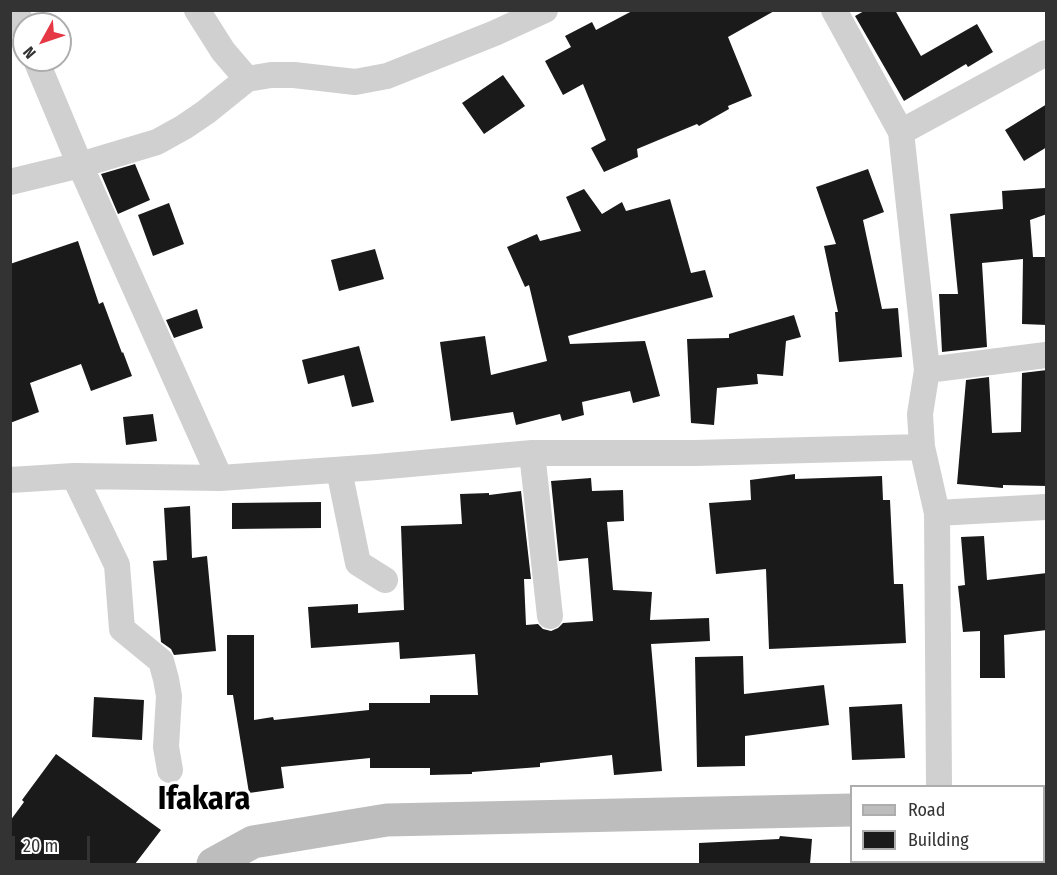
<!DOCTYPE html>
<html>
<head>
<meta charset="utf-8">
<style>
  body { margin:0 }
  #map { position:relative; width:1057px; height:875px; overflow:hidden; background:#fff; font-family:"Fira Sans Condensed",sans-serif }
  canvas { display:block }
  .frame { position:absolute; inset:0; border:12px solid #333; pointer-events:none }
  .legend { position:absolute; left:850px; top:785px; width:195px; height:78px; box-sizing:border-box; background:#fff; border:2px solid #adadad; margin:0; padding:8px 10px; list-style:none; font-size:18px; color:#333 }
  .legend li { display:flex; align-items:center; gap:12px; height:30px }
  .legend b { width:30px; border:2px solid #adadad }
  .north { position:absolute; left:12px; top:12px; width:60px; height:60px; box-sizing:border-box; background:#fff; border:2px solid #adadad; border-radius:50%; rotate:230deg; font-size:16px; font-weight:700; line-height:24px; text-align:center; color:#333 }
  .north::after { content:''; display:block; margin:auto; width:21px; height:27px; background:#e63946; clip-path:polygon(50% 0,100% 100%,50% 72%,0 100%) }
  .scale { position:absolute; left:12px; top:836px; width:78px; height:27px; box-sizing:border-box; border:3px solid #333; border-top:0; padding-left:8px; font-size:18px; line-height:21px; white-space:nowrap; color:#333; -webkit-text-stroke:4px #fff; paint-order:stroke }
</style>
</head>
<body>
<div id="map">
<canvas width="1057" height="875"></canvas>
<div class="frame"></div>
<ul class="legend">
<li><b style="height:8px;background:#bdbdbd"></b>Road</li>
<li><b style="height:16px;background:#1a1a1a"></b>Building</li>
</ul>
<div class="north">N</div>
<div class="scale">20 m</div>
</div>
<script>
const ctx = document.querySelector('canvas').getContext('2d');
ctx.lineJoin = 'round';
function paint(path, color) {
  ctx.fillStyle = color;
  ctx.fill(path, 'evenodd');
}
function strokePath(path, color, width, dash) {
  ctx.strokeStyle = color;
  ctx.lineWidth = width;
  ctx.lineCap = dash ? 'butt' : 'round';
  ctx.setLineDash(dash || []);
  ctx.stroke(path);
}
function drawText(font, color, halo, rows, align = 'center') {
  ctx.font = font + ' "Fira Sans Condensed",sans-serif';
  ctx.lineWidth = 6;
  ctx.setLineDash([]);
  ctx.textBaseline = 'middle';
  ctx.strokeStyle = halo;
  ctx.fillStyle = color;
  for (const [text, x, y, turn = 0] of rows) {
    ctx.save();
    ctx.translate(x, y);
    ctx.rotate((+turn || 0) * Math.PI / 180);
    ctx.textAlign = isNaN(turn) ? turn : align;
    if (halo) ctx.strokeText(text, 0, 0);
    ctx.fillText(text, 0, 0);
    ctx.restore();
  }
}
paint(new Path2D(`
  M634 10H776L728 37 752 96 728 106 729 109 699 126 697 124 637 149 638 157 604 172 591 148 606 140 583 84 563 95 545 61 571 47 565 36 592 22 596 30Z
  M866 10H895L921 56 977 24 993 52 968 67 966 64 904 101 855 16Z
  M503 75 525 106 484 134 462 103Z
  M1047 104V147L1024 161 1005 130Z
  M135 164 150 200 118 214 101 174Z
  M868 169 884 212 863 220 882 309 898 308 902 357 839 362 835 312H838L824 246 836 244 816 187Z
  M1045 188 1047 214 1030 220 1033 257H1047V325L1022 324 1023 259 982 263 987 347 942 352 939 294H958L950 214 1003 209 1002 191Z
  M584 189 602 214 622 202 626 211 670 199 691 273 705 270 713 297 568 336 570 344 645 341 660 396 633 403 630 391 582 402 584 415 562 421 560 414 516 425 513 412 451 421 440 342 485 336 491 375 547 361 529 285 525 287 507 247 537 234 540 241 581 231 566 197Z
  M169 203 184 244 153 256 138 215Z
  M78 241 99 304 103 302 122 353 123 352 132 376 91 391 81 364 30 383 39 412 10 423V264Z
  M375 249 384 279 339 291 331 260Z
  M197 309 203 328 174 338 166 320Z
  M794 315 801 337 786 341 783 376 757 374 758 384 717 388 714 425 691 423 687 339 729 338V334Z
  M359 346 374 402 352 407 344 375 308 384 302 360Z
  M1047 370V486L1003 485V488L957 484 966 380 989 377 992 433 1021 432 1022 373Z
  M153 414 157 441 126 445 123 417Z
  M795 474V479L882 476 883 500H890L894 584H903L906 643 769 649 766 569 716 574 709 503 751 500 750 480Z
  M591 478 592 491 623 490 624 521 607 522 613 590 652 592 650 620 709 618 710 641 651 644 662 771 614 775 612 755 540 763V767L472 772V774L430 775V768H370V758L281 767 284 788 249 793 233 695H227V635H254V720L273 717 274 720 369 710V703H430V695H478L475 654 400 659 399 642 311 648 308 607 358 604V613L404 610 401 526 462 524 460 494 489 493V495L521 491 531 579H524L526 625 538 624 543 629 551 631 558 628 563 623 593 621 588 558 559 561 551 481Z
  M321 502V528L232 529V503Z
  M190 506 192 558 207 556 216 651 174 655 171 649 161 642 153 561 167 560 164 508Z
  M984 536 987 580 1047 573V630L1004 635 1005 678H980V631L963 632 958 586 965 585 961 537Z
  M743 656 744 694 824 685 829 725 745 736V766L697 767 695 657Z
  M94 697 144 700 142 740 92 737Z
  M902 704 905 758 852 760 849 707Z
  M56 754 161 830 135 864H10V821L24 802 22 800Z
  M780 836 812 839 810 864H699V843L779 839Z`), '#1a1a1a');
strokePath(new Path2D(`
  M16 10 24 31
  M197 10 223 51 247 79
  M834 10 901 132 927 370 920 414 922 447 937 513 939 786
  M36 60 80 165 220 478
  M901 132 1046 53
  M10 182 80 165 157 142 184 127 206 112 247 79 271 75H294L355 82 387 76 495 33 545 10
  M927 370 1046 355
  M532 453 550 616
  M339 470 358 563 385 580
  M74 476 117 565 122 629 161 661 166 679 169 696 166 747 170 770
  M10 480 74 476 220 478 377 467 532 453H695L922 447
  M937 513 1046 507
  M1044 825 1045 864
  M942 862V864`), '#d0d0d0', 26);
strokePath(new Path2D(`
  M1044 812H1046
  M213 864 253 842 387 820 852 810`), '#bdbdbd', 33);
drawText('bold 32px', '#000', '#fff', [
  ["Ifakara",204,800]
]);
</script>
</body>
</html>
